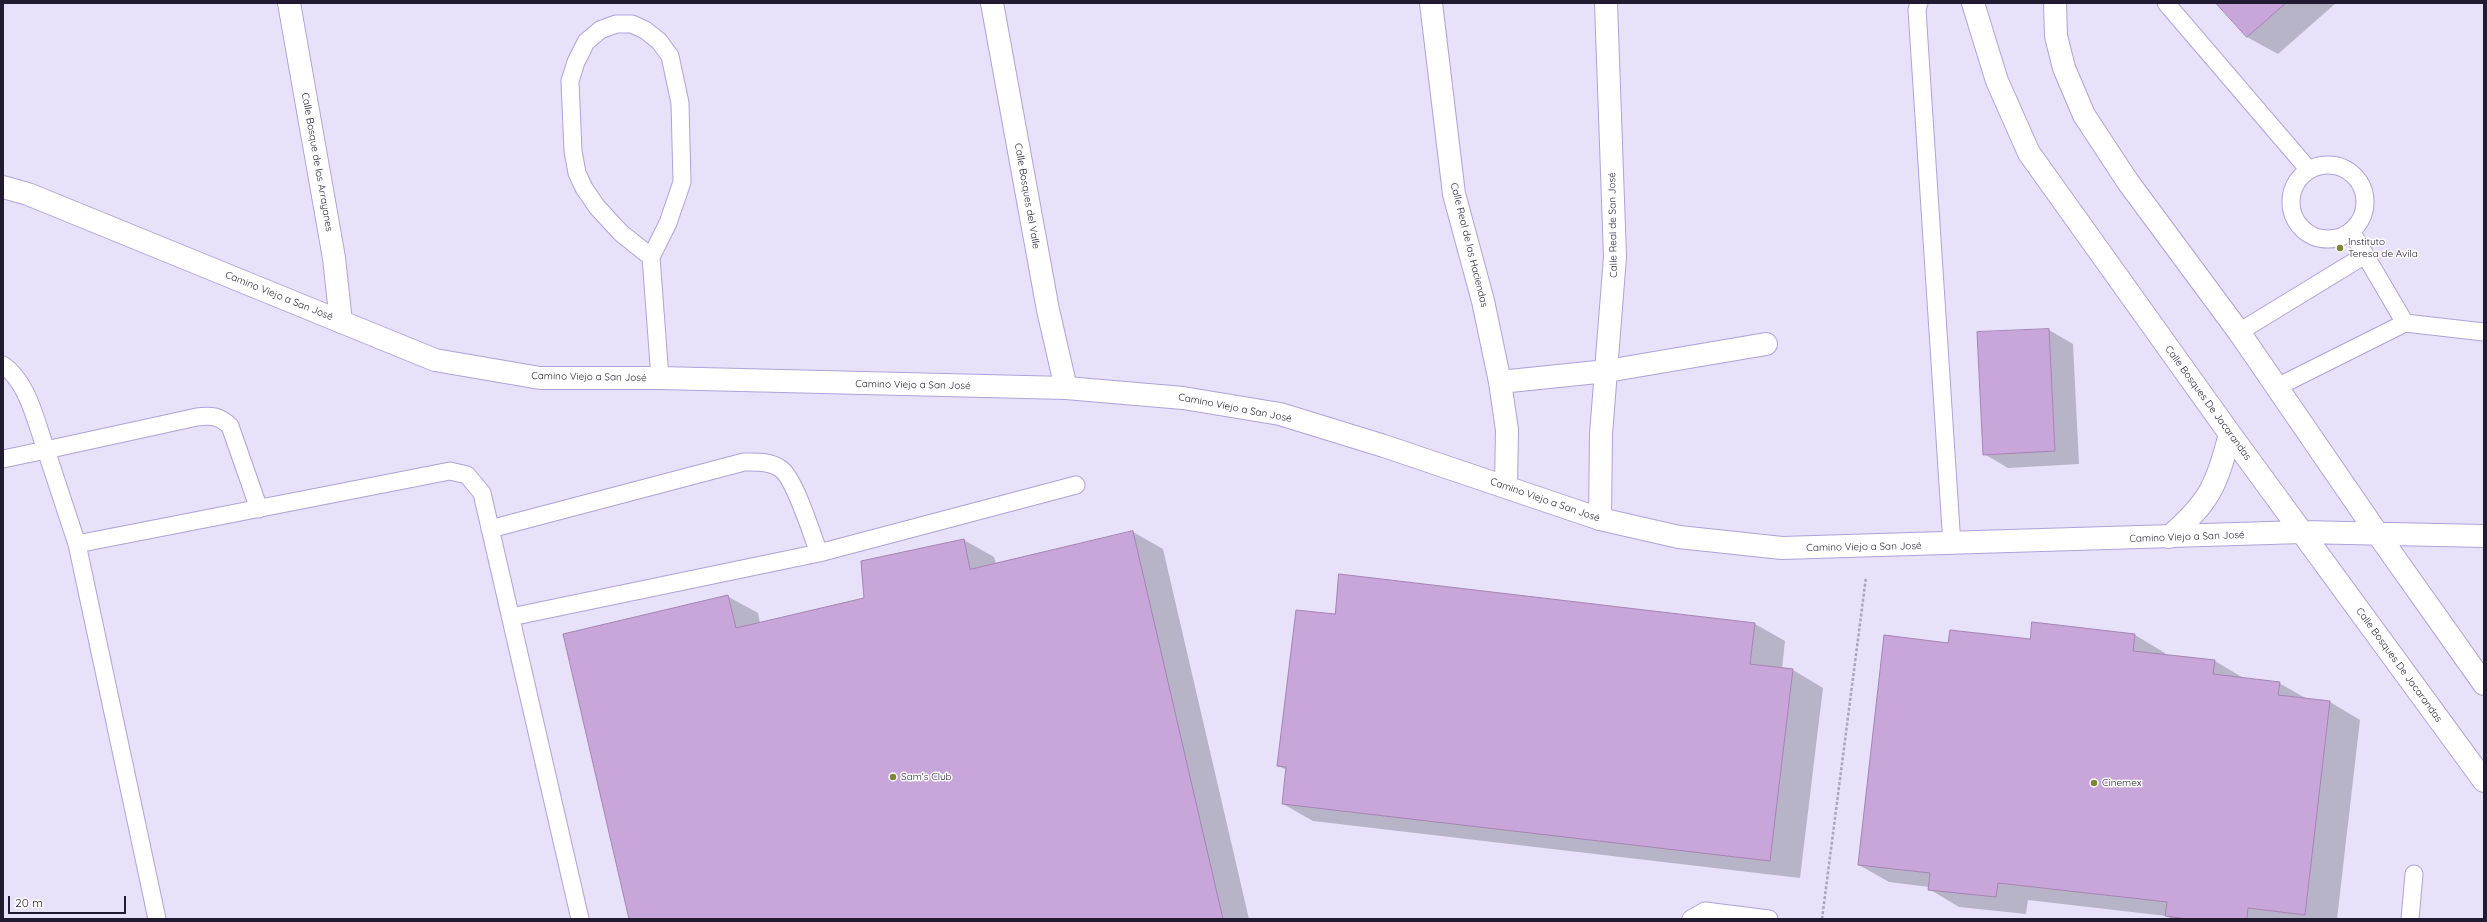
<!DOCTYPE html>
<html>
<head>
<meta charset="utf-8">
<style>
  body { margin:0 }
  #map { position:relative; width:2487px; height:922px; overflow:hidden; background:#e7e2fa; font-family:Quicksand,sans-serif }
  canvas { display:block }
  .frame { position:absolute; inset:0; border:4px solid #211b31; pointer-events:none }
  .scale { position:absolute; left:8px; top:896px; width:118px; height:18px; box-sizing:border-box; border:2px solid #211b31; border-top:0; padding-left:5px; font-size:12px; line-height:14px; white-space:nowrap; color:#211b31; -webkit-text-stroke:3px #fff; paint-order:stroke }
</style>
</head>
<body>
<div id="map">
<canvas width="2487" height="922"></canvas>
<div class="frame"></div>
<div class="scale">20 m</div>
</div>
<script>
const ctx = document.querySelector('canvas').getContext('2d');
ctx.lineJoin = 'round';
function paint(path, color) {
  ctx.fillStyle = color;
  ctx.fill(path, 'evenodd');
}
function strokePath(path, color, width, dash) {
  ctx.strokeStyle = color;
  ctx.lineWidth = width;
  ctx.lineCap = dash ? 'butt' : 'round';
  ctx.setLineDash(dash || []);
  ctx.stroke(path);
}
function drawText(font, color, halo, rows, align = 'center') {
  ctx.font = font + ' Quicksand,sans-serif';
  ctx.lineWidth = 3;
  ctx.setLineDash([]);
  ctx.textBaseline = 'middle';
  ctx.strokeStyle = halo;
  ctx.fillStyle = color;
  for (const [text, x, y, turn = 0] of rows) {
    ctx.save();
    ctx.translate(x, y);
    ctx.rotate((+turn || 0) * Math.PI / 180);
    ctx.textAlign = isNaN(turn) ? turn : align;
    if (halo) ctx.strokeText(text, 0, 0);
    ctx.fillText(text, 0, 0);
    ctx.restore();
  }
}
paint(new Path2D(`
  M2218 3H2336L2278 54 2247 37Z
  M2049 330 2073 344 2079 464 2008 468 1984 454Z
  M1133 532 1163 549 1249 919H630L727 596 758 613 760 623 865 599 964 540 994 557 996 564Z
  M1336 615 1755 624 1785 641 1782 669 1793 670 1823 688 1800 878 1313 821 1283 804 1287 770 1278 766Z
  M2135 635 2165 653V655L2215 661 2245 679 2279 683 2309 700 2330 702 2360 720 2337 919H2172L2166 916 2028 900 2026 914 1959 907 1929 889V887L1889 882 1859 865 1949 644Z`), '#0003');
const building = new Path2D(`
  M2216 3H2286L2247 37Z
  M2049 329 2055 451 1983 455 1977 332Z
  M1133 531 1223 919H629L563 634 728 595 736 628 864 598 861 561 964 539 970 569Z
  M1339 574 1755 623 1750 664 1793 669 1770 861 1282 804 1286 767 1277 766 1296 610 1335 614Z
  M2032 622 2135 634 2133 651 2215 660 2213 674 2280 682 2278 695 2330 701 2305 915 2248 908 2247 919H2188L2165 916 2167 902 1998 883 1996 897 1928 890 1930 873 1858 865 1884 635 1948 643 1950 630 2030 639Z`);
paint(building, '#c8a6d9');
strokePath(building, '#a483b4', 1);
const service = new Path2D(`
  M1919 3 1917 10 1952 545
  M2166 3 2309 170
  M2291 202a37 37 0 1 1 74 0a37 37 0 1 1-74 0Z
  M2351 231 2405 323
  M651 257 621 233 597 207 584 188 577 173 573 151 570 81 576 62 586 42 600 30 616 24H632L645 30 659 41 670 56 680 103 682 182 668 223 651 257 660 378
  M2239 332 2365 255
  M3 365C28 382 36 422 46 450L197 417C212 415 219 416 230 426L259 509
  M2277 387 2405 323 2484 332
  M3 459 46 450 77 544
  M490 529 744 462C756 462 770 461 781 469 795 479 812 535 819 553L511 617
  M819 553 1076 485
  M157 919 77 544 450 471 467 475 482 493 580 919
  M1691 919 1705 911 1769 919
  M2410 919 2414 874`);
const minor = new Path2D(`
  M289 3 334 258 341 322
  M992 3 1048 310 1066 388
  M1431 3 1454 194 1483 301 1500 382 1507 430 1506 486
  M1500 382 1607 371 1766 344
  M1600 519 1601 434 1615 257 1606 3`);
const tertiary = new Path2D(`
  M1973 3 1997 81 2029 153 2230 434 2484 781
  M2055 3 2056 36 2064 68 2084 115 2128 182 2239 332 2377 533 2484 684
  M3 187 28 194 435 360 540 378H660L1066 388 1183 398 1280 414 1384 446 1600 519 1679 537 1782 548 2302 532 2484 536
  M2169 537C2210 502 2216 486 2230 434`);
strokePath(service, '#aea2da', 19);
strokePath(minor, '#aea2da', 24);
strokePath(tertiary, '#aea2da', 24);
strokePath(new Path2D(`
  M1822 919 1866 577`), '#aaa5bc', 2.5, [3, 2]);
strokePath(service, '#fff', 17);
strokePath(minor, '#fff', 22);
strokePath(tertiary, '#fff', 22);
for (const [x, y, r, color] of [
  [2340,248,4,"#7d8632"],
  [893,777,4,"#7d8632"],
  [2094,783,4,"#7d8632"]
]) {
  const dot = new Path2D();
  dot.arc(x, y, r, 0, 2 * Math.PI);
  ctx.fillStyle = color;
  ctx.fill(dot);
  strokePath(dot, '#fff', 1.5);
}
drawText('10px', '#211b31', '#fff', [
  ["Calle Bosque de los Arrayanes",317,162,80],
  ["Calle Bosques del Valle",1027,196,80],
  ["Calle Real de San José",1613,225,-91],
  ["Calle Real de las Haciendas",1469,245,76],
  ["Camino Viejo a San José",279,296,22],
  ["Camino Viejo a San José",589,377,1],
  ["Camino Viejo a San José",913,385,1],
  ["Calle Bosques De Jacarandas",2208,403,54],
  ["Camino Viejo a San José",1235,408,11],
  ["Camino Viejo a San José",1545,500,19],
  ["Camino Viejo a San José",2187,537,-2],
  ["Camino Viejo a San José",1864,547,-1],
  ["Calle Bosques De Jacarandas",2399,665,54]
]);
drawText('10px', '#211b31', '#fff', [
  ["Instituto",2348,242],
  ["Teresa de Avila",2348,254],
  ["Sam's Club",901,777],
  ["Cinemex",2102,783]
], 'left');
</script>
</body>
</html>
